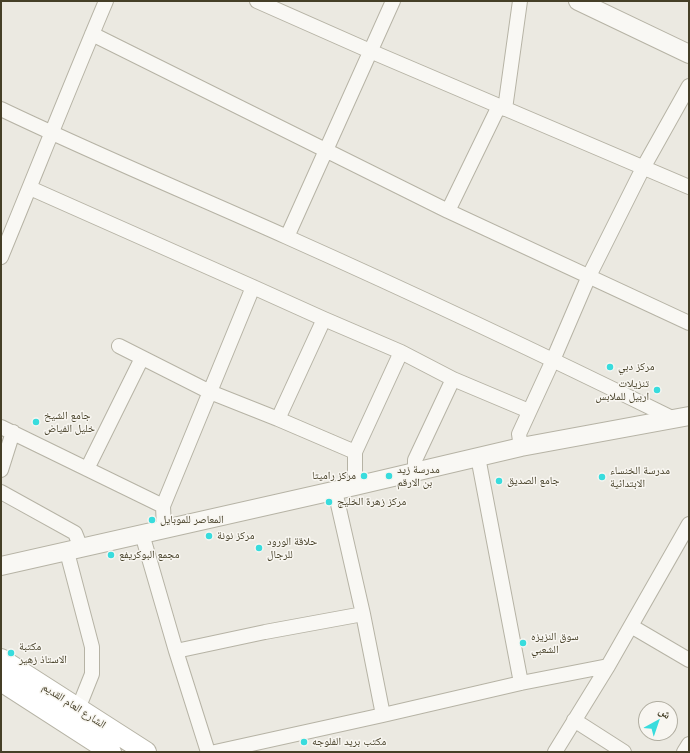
<!DOCTYPE html>
<html>
<head>
<meta charset="utf-8">
<style>
  body { margin:0 }
  #map { position:relative; width:690px; height:753px; overflow:hidden; background:#ebe9e1; font-family:"Noto Sans","Noto Naskh Arabic",sans-serif }
  canvas { display:block }
  .frame { position:absolute; inset:0; border:2px solid #453f27; pointer-events:none }
  .north { position:absolute; left:638px; top:701px; width:40px; height:40px; box-sizing:border-box; background:#f8f6f1; border:1px solid #b0ada0; border-radius:50%; rotate:40deg; font-size:11px; font-weight:700; line-height:16px; text-align:center; color:#453f27 }
  .north::after { content:''; display:block; margin:auto; width:14px; height:18px; background:#38dcdd; clip-path:polygon(50% 0,100% 100%,50% 72%,0 100%) }
</style>
</head>
<body>
<div id="map">
<canvas width="690" height="753"></canvas>
<div class="frame"></div>
<div class="north">ش</div>
</div>
<script>
const ctx = document.querySelector('canvas').getContext('2d');
ctx.lineJoin = 'round';
function strokePath(path, color, width, dash) {
  ctx.strokeStyle = color;
  ctx.lineWidth = width;
  ctx.lineCap = dash ? 'butt' : 'round';
  ctx.setLineDash(dash || []);
  ctx.stroke(path);
}
function drawText(font, color, halo, rows, align = 'center') {
  ctx.font = font + ' "Noto Sans","Noto Naskh Arabic",sans-serif';
  ctx.lineWidth = 3;
  ctx.setLineDash([]);
  ctx.textBaseline = 'middle';
  ctx.strokeStyle = halo;
  ctx.fillStyle = color;
  for (const [text, x, y, turn = 0] of rows) {
    ctx.save();
    ctx.translate(x, y);
    ctx.rotate((+turn || 0) * Math.PI / 180);
    ctx.textAlign = isNaN(turn) ? turn : align;
    if (halo) ctx.strokeText(text, 0, 0);
    ctx.fillText(text, 0, 0);
    ctx.restore();
  }
}
const minor = new Path2D(`
  M257 1 370 51 689 187
  M92 34 448 211 689 323
  M1 109C95 154 191 194 287 237 417 295 546 356 674 419
  M505 109 520 1
  M30 188 253 287 324 319 401 352 453 379 529 411
  M448 211 499 106
  M287 237 393 1
  M1 257C36 172 70 86 106 1
  M119 346 210 392 278 419 355 452
  M278 419 324 319
  M1 427 163 506
  M521 447 519 434 553 360 589 276 643 168 689 86
  M478 457 521 683
  M87 469 142 358
  M1 470 13 432
  M415 471V460L453 379
  M355 486V452L401 352
  M335 491 363 614 383 715
  M1 492 75 533 81 548
  M164 529 163 506 253 287
  M142 534 176 651 208 752
  M67 552 92 647V674L78 709
  M631 626 689 660
  M176 651 265 632 363 614
  M574 720 624 752
  M215 752 383 715 521 683 608 666
  M555 752 608 666 689 524
  M684 752 689 744`);
const tertiary = new Path2D(`
  M578 1 689 54
  M1 566 355 486 521 447 689 416`);
const secondary = new Path2D(`
  M1 659 146 752
  M1 681 111 752`);
strokePath(minor, '#b6b3a5', 16);
strokePath(tertiary, '#b6b3a5', 20);
strokePath(secondary, '#b6b3a5', 22);
strokePath(minor, '#f9f8f4', 14);
strokePath(tertiary, '#f9f8f4', 18);
strokePath(secondary, '#fff', 20);
for (const [x, y, r, color] of [
  [610,367,4,"#38dcdd"],
  [657,390,4,"#38dcdd"],
  [36,422,4,"#38dcdd"],
  [364,476,4,"#38dcdd"],
  [389,476,4,"#38dcdd"],
  [602,477,4,"#38dcdd"],
  [499,481,4,"#38dcdd"],
  [329,502,4,"#38dcdd"],
  [152,520,4,"#38dcdd"],
  [209,536,4,"#38dcdd"],
  [259,548,4,"#38dcdd"],
  [111,555,4,"#38dcdd"],
  [523,643,4,"#38dcdd"],
  [11,653,4,"#38dcdd"],
  [304,742,4,"#38dcdd"]
]) {
  const dot = new Path2D();
  dot.arc(x, y, r, 0, 2 * Math.PI);
  ctx.fillStyle = color;
  ctx.fill(dot);
  strokePath(dot, '#f8f6f1', 1.5);
}
drawText('11px', '#453f27', '#f8f6f1', [
  ["مركز دبي",618,367],
  ["تنزيلات",649,384,"right"],
  ["اربيل للملابس",649,397,"right"],
  ["جامع الشيخ",44,416],
  ["خليل الفياض",44,429],
  ["مدرسة زيد",397,470],
  ["بن الارقم",397,483],
  ["مدرسة الخنساء",610,471],
  ["الابتدائية",610,484],
  ["مركز راميتا",356,476,"right"],
  ["جامع الصديق",507,481],
  ["مركز زهرة الخليج",337,502],
  ["المعاصر للموبايل",160,520],
  ["مركز نونة",217,536],
  ["حلاقة الورود",267,542],
  ["للرجال",267,555],
  ["مجمع البوكريفع",119,555],
  ["سوق النزيزه",531,637],
  ["الشعبي",531,650],
  ["مكتبة",19,647],
  ["الاستاذ زهير",19,660],
  ["مكتب بريد الفلوجه",312,742]
], 'left');
drawText('11px', '#453f27', '#f8f6f1', [
  ["الشارع العام القديم",74,706,33]
]);
</script>
</body>
</html>
